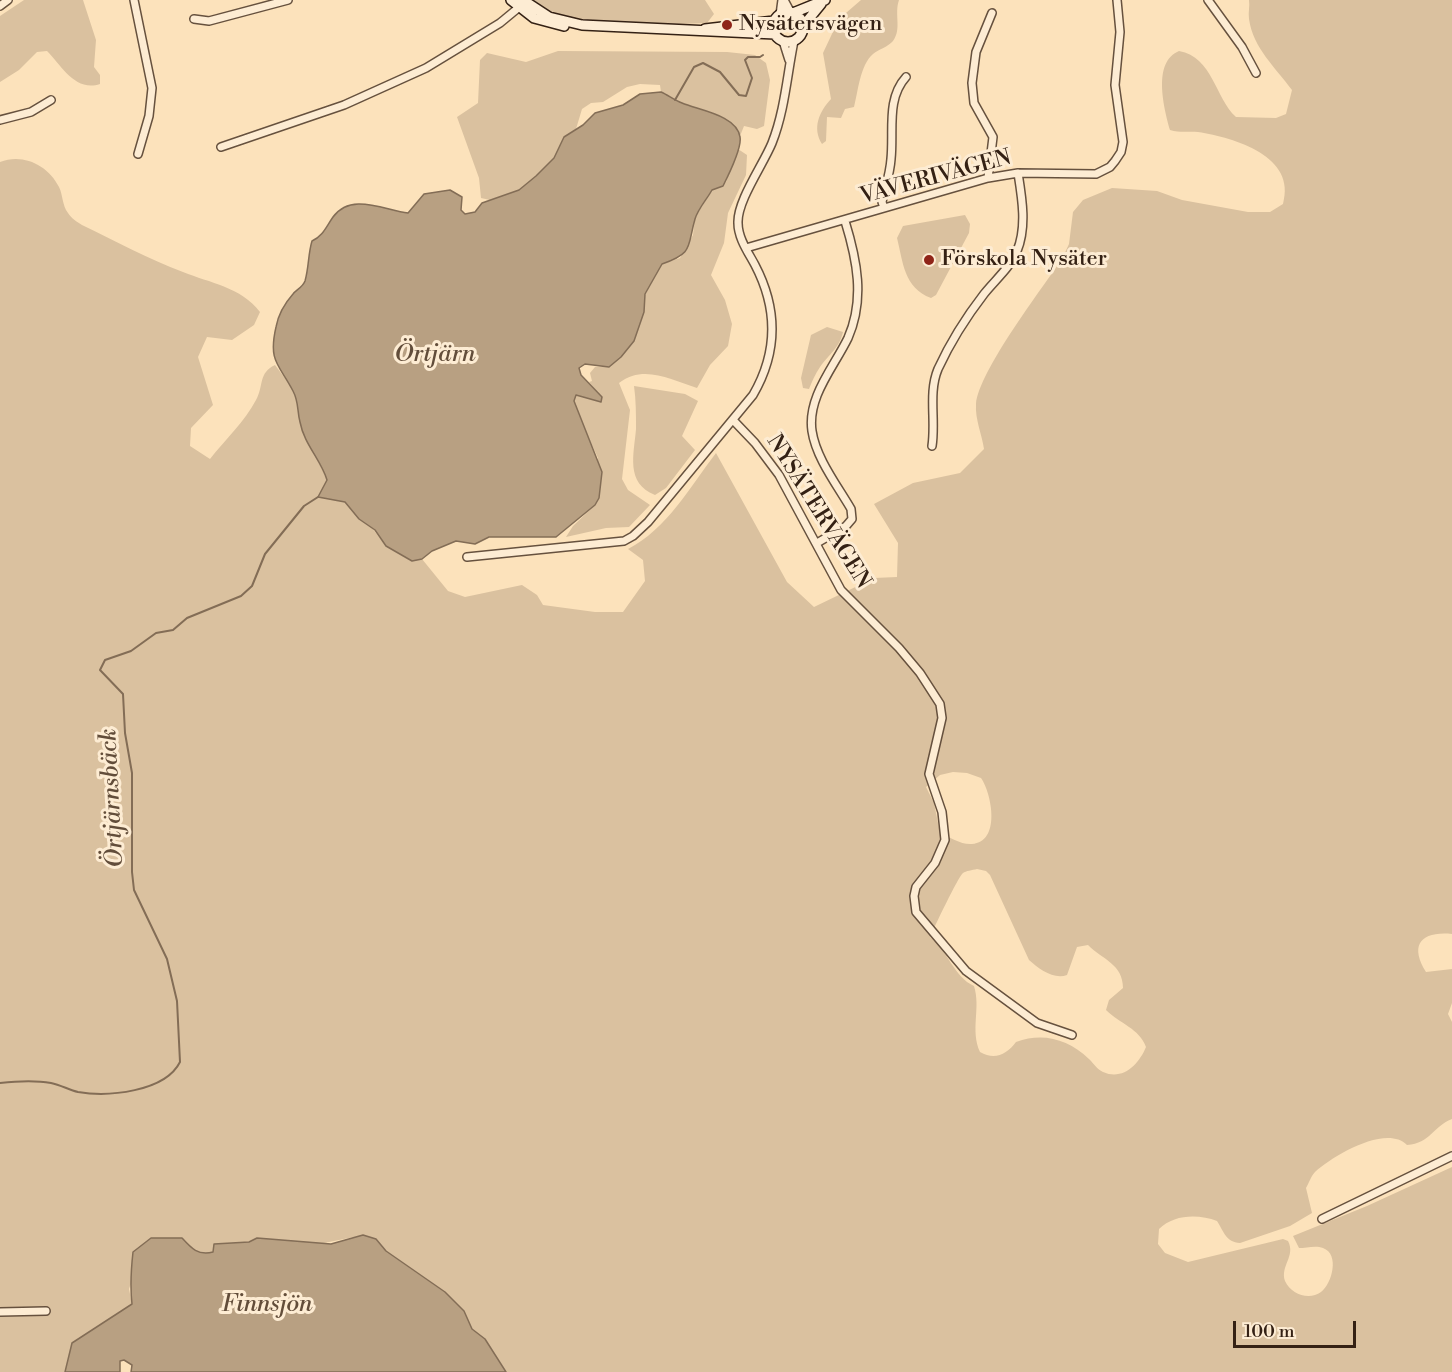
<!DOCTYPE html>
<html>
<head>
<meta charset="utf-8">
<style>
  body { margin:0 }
  #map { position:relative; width:1452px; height:1372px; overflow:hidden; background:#fce2bb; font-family:"Libre Bodoni",serif }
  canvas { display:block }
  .scale { position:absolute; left:1233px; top:1321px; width:123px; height:27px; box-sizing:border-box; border:3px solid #342114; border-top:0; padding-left:8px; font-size:18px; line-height:21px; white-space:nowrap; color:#342114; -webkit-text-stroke:4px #fdecd3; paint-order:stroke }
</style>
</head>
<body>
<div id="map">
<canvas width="1452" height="1372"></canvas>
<div class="scale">100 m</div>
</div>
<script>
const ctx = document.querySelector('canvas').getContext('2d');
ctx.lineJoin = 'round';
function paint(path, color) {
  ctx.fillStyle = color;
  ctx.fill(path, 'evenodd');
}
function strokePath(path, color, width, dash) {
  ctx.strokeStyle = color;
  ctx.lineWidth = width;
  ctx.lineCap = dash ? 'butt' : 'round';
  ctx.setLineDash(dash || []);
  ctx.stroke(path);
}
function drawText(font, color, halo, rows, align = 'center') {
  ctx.font = font + ' "Libre Bodoni",serif';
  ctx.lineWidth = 6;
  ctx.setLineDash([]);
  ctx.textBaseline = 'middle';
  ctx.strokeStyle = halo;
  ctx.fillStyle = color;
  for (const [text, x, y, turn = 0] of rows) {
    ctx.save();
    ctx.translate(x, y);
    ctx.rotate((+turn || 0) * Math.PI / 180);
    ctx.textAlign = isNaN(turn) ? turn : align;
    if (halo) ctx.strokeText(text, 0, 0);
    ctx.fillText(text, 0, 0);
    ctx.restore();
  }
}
paint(new Path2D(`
  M24 0H83L96 40 94 67 100 75V84C75 92 62 66 47 51L37 52 19 70 0 82V16Z
  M532 0H705L714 14 707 23C675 24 581 28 555 16 547 12 539 5 532 0Z
  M861 0H899C894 14 902 29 893 41 888 47 879 49 873 54 860 65 858 92 854 107L845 109 841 118 827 117 826 141 822 144C812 128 819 112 831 99L823 53 839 19Z
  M1249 0H1452V934C1421 931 1409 945 1426 972L1452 969V1003L1448 1014 1452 1022V1119C1432 1127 1431 1143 1407 1145 1386 1124 1333 1156 1315 1172 1311 1176 1309 1183 1306 1188L1312 1213 1290 1226 1240 1243C1226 1242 1224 1232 1217 1221 1199 1214 1174 1214 1159 1229L1158 1244 1165 1253 1188 1262 1283 1239 1288 1241C1296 1256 1280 1266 1285 1281 1291 1294 1309 1301 1321 1292 1332 1284 1340 1254 1323 1248 1316 1245 1306 1248 1299 1248L1293 1236 1367 1206 1452 1167V1372H506L485 1339 472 1329 464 1311 445 1292 386 1251 376 1239 354 1237 319 1244 257 1238 249 1242 214 1244 213 1252C198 1256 191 1248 182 1238L132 1265V1280L129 1289 132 1304 72 1343 65 1372H0V162C23 153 48 165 59 187 63 195 62 205 68 213 71 218 77 222 82 225 115 241 149 259 183 272 210 283 241 287 260 312L254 325 232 340 207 337 198 357 213 405 191 428 190 446 210 459C225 440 245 421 256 400 264 386 258 373 275 365L293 389 299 405 300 422 327 480 359 519 369 524 386 546 411 561 422 559 448 591 465 597 522 585 537 595 543 605 595 612H623L645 581 643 560 628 549C667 529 690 487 716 453L787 582 814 607 874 578 897 577 898 543 874 504 913 483 960 473 984 449C982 434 975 420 976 404 979 371 1041 290 1062 259L1069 244 1073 212 1083 200 1112 188 1157 191 1182 200 1248 212H1270L1283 204C1297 156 1235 138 1198 132 1189 131 1180 133 1170 130 1164 108 1152 62 1179 51 1213 57 1215 98 1236 117L1276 118 1286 114 1292 90C1276 68 1253 48 1249 19 1248 12 1250 6 1249 0ZM953 772 967 773 981 778C992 794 1001 842 972 844 961 845 950 837 940 833L934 803 926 787 940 775ZM977 869 986 871 990 875 1029 960C1039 969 1054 980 1067 975L1077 947 1088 945C1103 960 1123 964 1123 988L1109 1000 1106 1010C1120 1024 1139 1028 1146 1047 1139 1064 1123 1081 1103 1072 1097 1069 1094 1064 1089 1059 1068 1039 1043 1032 1016 1042 1007 1054 995 1061 980 1052 970 1030 981 1008 974 986 954 977 948 951 930 937 934 928 958 877 963 873 966 871 972 870 977 869Z
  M558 51 727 52 755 55 766 63 770 80 764 126 757 129 744 126 740 136C731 113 702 111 682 103 674 100 668 95 661 92L660 85 640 84 627 87 603 102 591 103 582 109 576 129 564 137 554 158 536 176 519 190 490 200 481 198 479 178 457 117 478 103 480 60 487 53 526 62Z
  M738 149 747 155 746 175 728 213 724 243 711 275 725 300 732 324 728 346 710 365 697 388C671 380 644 364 619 383L630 410 622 479 628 490 650 505 629 527 606 528 566 537 573 526 595 505 598 458 574 406 576 395 601 401 602 397 589 382 592 381 590 373 595 367 609 366 621 357 634 341 644 312 645 295 662 264 680 258 693 235 695 218 712 190 726 182Z
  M965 215 970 224 969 233 936 295 931 298C904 288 903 262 897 238L903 226Z
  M827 327 843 332C839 349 829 354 820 367 815 374 812 382 809 389L803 388 801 378 811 335Z
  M634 386 685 394 698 401 682 436 695 450 666 488 655 495C625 483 634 454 636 429 636 414 636 400 634 386Z`), '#dac19f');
const water = new Path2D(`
  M661 92C668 95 674 100 682 103 698 110 737 115 740 137 742 147 728 176 723 186L712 190C707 199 698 209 695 219 687 247 694 253 662 264L645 294 644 312 634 341 621 357 609 367 585 364 579 368 581 375 602 397 601 402 576 395 574 401 602 472 599 498 595 505 556 537H489L475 544 456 541 432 551 422 559 412 561 386 546 375 530 359 519 345 502 318 497 327 480C321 460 304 444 300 422 297 411 299 402 293 391 279 364 268 362 276 327 278 316 285 303 293 294 296 290 303 287 305 281 309 267 308 254 312 241 323 236 326 227 333 217 351 192 384 210 408 213L424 194 450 190 462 197 461 210 465 214 475 212 482 203 519 190 536 176 554 158 564 137 583 125 595 113 623 105 640 94Z
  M363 1235 376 1239 386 1251 445 1292 464 1311 472 1329 485 1339 506 1372H131L132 1365 124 1360 120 1361V1372H65L72 1343 132 1304C130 1287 131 1270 133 1252L151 1238H182C191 1248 198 1256 213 1252L214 1244 249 1242 257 1238 331 1244Z`);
paint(water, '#b8a082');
strokePath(water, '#836d56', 1.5);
strokePath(new Path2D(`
  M675 100 694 67 703 63 720 72 739 95 746 96 752 78 745 60 748 57H760L763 55
  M0 1083C17 1081 35 1080 51 1083 61 1085 69 1090 78 1092 108 1097 165 1092 180 1062L177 1001 167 959 134 890 132 872V773L125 733 123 694 100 670 105 660 131 651 156 633 173 630 187 618 241 596 252 586 265 554 304 506 318 497`), '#836d56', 2);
const street = new Path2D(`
  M134 0 152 88 149 116 138 154
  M784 0 791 13
  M1208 0 1242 47 1256 73
  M0 6 8 0
  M780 15 782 0
  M194 19 209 21 288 0
  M783 41 789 60
  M0 120 31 112 51 100
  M221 147 344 105 426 68 500 23 523 4
  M988 178 993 137 974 103 972 83 976 52 992 13
  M884 208 882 202C885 188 890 174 891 159 894 131 886 99 906 77
  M746 248 988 178 1018 173 1096 174 1110 167 1115 161 1121 152 1123 142 1115 85 1120 32 1117 0
  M733 420 755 443 779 475 841 590 899 648 920 673 940 704 942 718 929 774 942 812 945 840 935 863 916 887 914 896 916 912 966 971 1037 1023 1072 1035
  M932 446C936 420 928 393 938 369 950 343 967 316 984 294 995 280 1010 268 1017 251 1027 227 1022 198 1018 173
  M817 543 846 526 852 519 851 509C837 485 816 458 812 431 807 397 834 367 848 338 865 299 857 260 845 221
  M467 557 624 541 633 536 648 522 753 395C778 352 778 309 755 265 748 252 738 238 738 223 737 201 763 165 772 143 785 110 787 75 794 41
  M1322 1219 1452 1156
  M0 1312 46 1311`);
const secondary = new Path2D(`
  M511 0 534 18 564 26
  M523 0 549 17 582 25 775 34
  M773 27a15 15 0 1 1 30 0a15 15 0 1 1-30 0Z
  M793 13 825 0
  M803 26 821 4
  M705 29 774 21`);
strokePath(street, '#66513e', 10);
strokePath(secondary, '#342114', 12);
strokePath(street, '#fdecd3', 7);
strokePath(secondary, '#fdecd3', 9);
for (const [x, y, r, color] of [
  [727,25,6,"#8f2418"],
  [929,260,6,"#8f2418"]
]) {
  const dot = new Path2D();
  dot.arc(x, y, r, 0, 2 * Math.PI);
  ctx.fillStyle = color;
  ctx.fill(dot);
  strokePath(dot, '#fdecd3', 2);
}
drawText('22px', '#342114', '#fdecd3', [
  ["Nysätersvägen",739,25],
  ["Förskola Nysäter",941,260]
], 'left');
drawText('22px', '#342114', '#fdecd3', [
  ["VÄVERIVÄGEN",936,178,-15],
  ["NYSÄTERVÄGEN",818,512,58]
]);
drawText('italic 24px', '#624d3a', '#fdecd3', [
  ["Örtjärn",435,355],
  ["Örtjärnsbäck",113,798,-93],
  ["Finnsjön",267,1305]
]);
</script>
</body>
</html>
